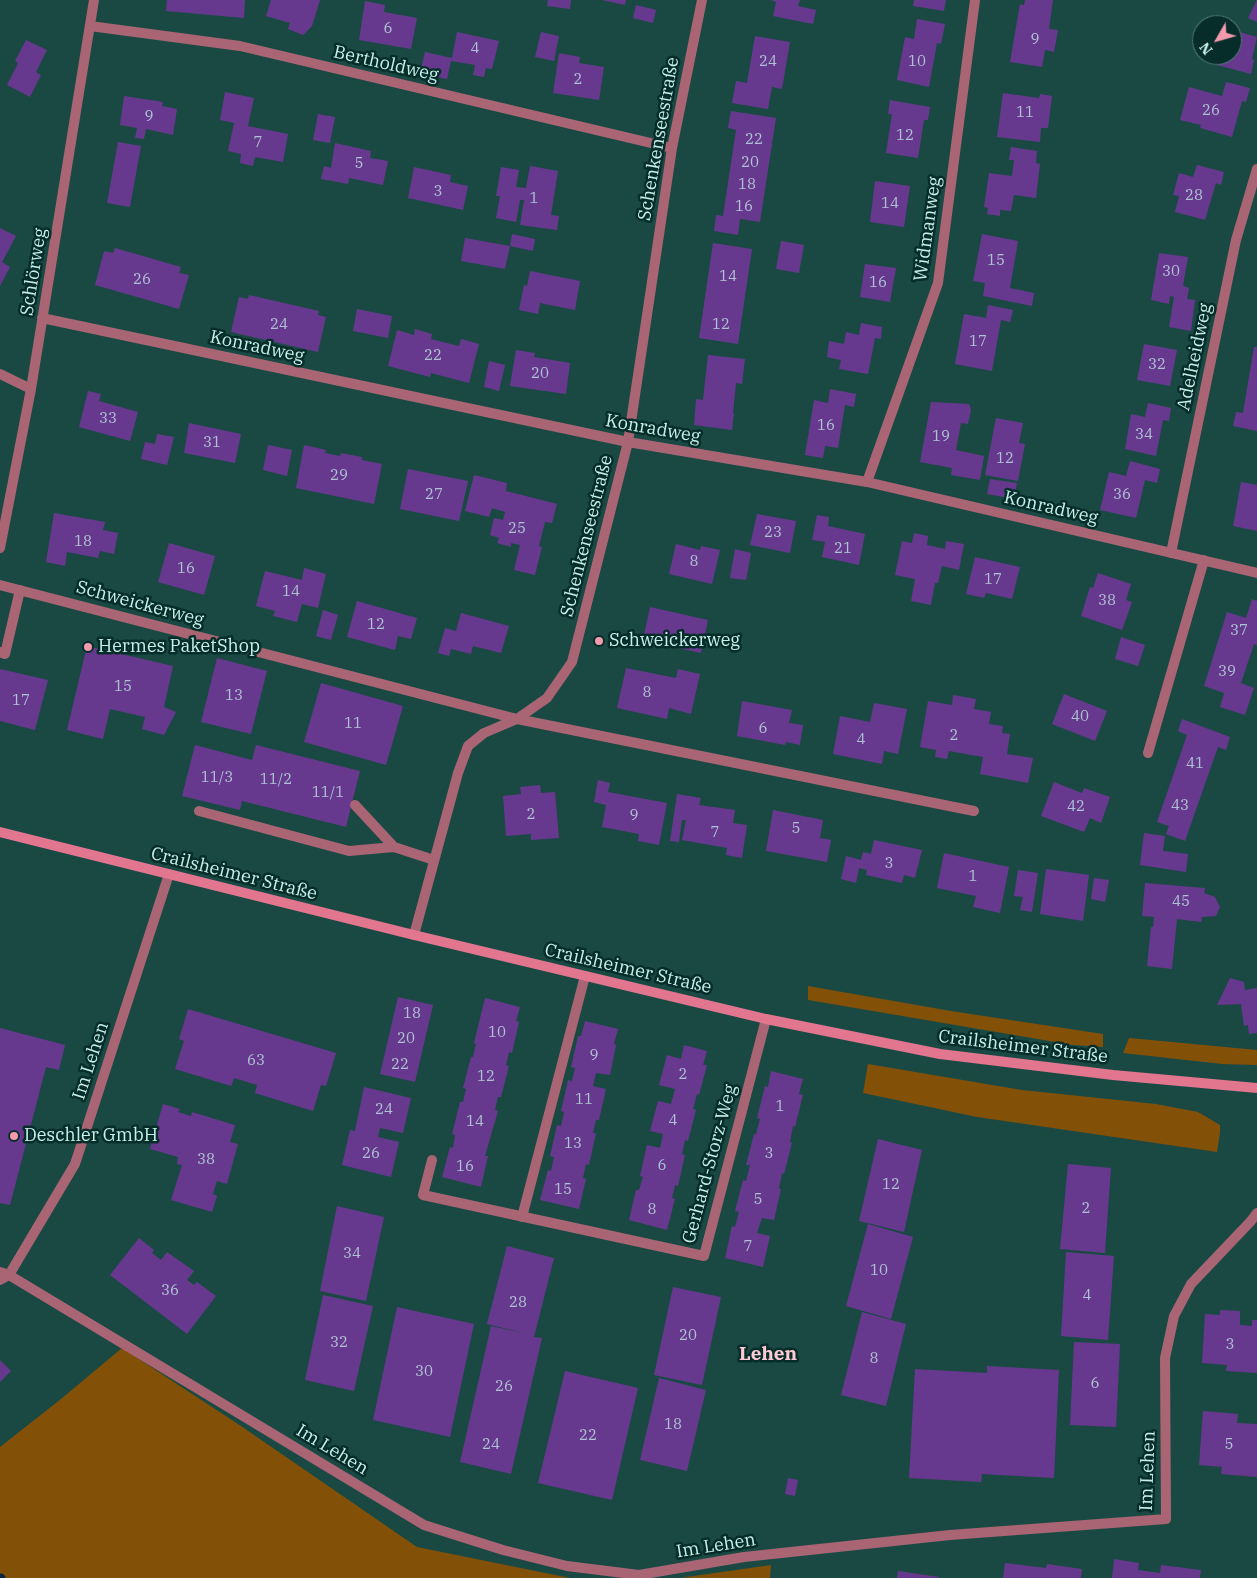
<!DOCTYPE html>
<html>
<head>
<meta charset="utf-8">
<style>
  body { margin:0 }
  #map { position:relative; width:1257px; height:1578px; overflow:hidden; background:#1a4944; font-family:"IBM Plex Serif",serif }
  canvas { display:block }
  .north { position:absolute; left:1192px; top:15px; width:50px; height:50px; box-sizing:border-box; background:#062d2a; border:1px solid #537b77; border-radius:50%; rotate:232deg; font-size:14px; font-weight:700; line-height:20px; text-align:center; color:#c7efea }
  .north::after { content:''; display:block; margin:auto; width:18px; height:22px; background:#f39aac; clip-path:polygon(50% 0,100% 100%,50% 72%,0 100%) }
</style>
</head>
<body>
<div id="map">
<canvas width="1257" height="1578"></canvas>
<div class="north">N</div>
</div>
<script>
const ctx = document.querySelector('canvas').getContext('2d');
ctx.lineJoin = 'round';
function paint(path, color) {
  ctx.fillStyle = color;
  ctx.fill(path, 'evenodd');
}
function strokePath(path, color, width, dash) {
  ctx.strokeStyle = color;
  ctx.lineWidth = width;
  ctx.lineCap = dash ? 'butt' : 'round';
  ctx.setLineDash(dash || []);
  ctx.stroke(path);
}
function drawText(font, color, halo, rows, align = 'center') {
  ctx.font = font + ' "IBM Plex Serif",serif';
  ctx.lineWidth = 5;
  ctx.setLineDash([]);
  ctx.textBaseline = 'middle';
  ctx.strokeStyle = halo;
  ctx.fillStyle = color;
  for (const [text, x, y, turn = 0] of rows) {
    ctx.save();
    ctx.translate(x, y);
    ctx.rotate((+turn || 0) * Math.PI / 180);
    ctx.textAlign = isNaN(turn) ? turn : align;
    if (halo) ctx.strokeText(text, 0, 0);
    ctx.fillText(text, 0, 0);
    ctx.restore();
  }
}
paint(new Path2D(`
  M808 986 951 1011 1103 1034V1047L1073 1045 808 1000Z
  M1129 1038 1257 1050V1065L1222 1064 1123 1053Z
  M868 1064 1022 1090 1156 1104 1198 1112 1220 1125V1132L1217 1152 977 1117 863 1093Z
  M122 1348 241 1426 417 1547 570 1578H0V1447L61 1399Z
  M771 1565 770 1578H680Z`), '#835008');
strokePath(new Path2D(`
  M0 1578H1`), '#0a273e', 9);
paint(new Path2D(`
  M167 0H245L244 18 166 11Z
  M271 0H320L312 26 303 35 288 29 290 23 266 16Z
  M548 0H571L570 9 547 6Z
  M602 0H626L625 5Z
  M771 0H800L798 6 816 10 813 24 773 16 776 2Z
  M914 0H946L944 11 913 6Z
  M1025 0H1053L1049 29 1058 30 1054 52 1045 50 1042 67 1010 62 1020 4 1024 5Z
  M1257 0V22L1248 18Z
  M365 1 385 5 384 12 417 18 411 49 359 40Z
  M636 5 656 10 653 23 633 18Z
  M917 19 945 24 941 44 937 43 929 87 897 80 905 37 914 39Z
  M1232 30 1257 37 1252 59 1254 60 1251 74 1217 65 1220 55H1232Z
  M457 32 499 41 492 69 486 68 484 77 473 75 475 65 451 61 447 79 420 73 425 52 452 58Z
  M541 32 559 36 554 61 535 57Z
  M755 36 790 42 782 89 772 87 768 109 732 103 736 81 747 83Z
  M26 40 47 50 36 72 41 75 30 97 7 85 18 63 15 61Z
  M559 53 580 57 579 63 604 67 599 100 553 93Z
  M1226 82 1250 88 1246 102 1242 101 1232 137 1200 128 1201 125 1180 120 1189 87 1222 96Z
  M225 92 254 98 248 126 288 134 283 162 255 157 253 166 240 163 241 154 228 151 234 123 220 120Z
  M1003 93 1039 98 1040 94 1052 96 1048 128H1041L1040 142 997 137Z
  M124 96 163 102 162 106 177 109 173 135 146 129 144 139 135 138 137 128 120 125Z
  M890 100 930 107 928 120H924L918 158 886 153 892 114H888Z
  M731 111 776 118 760 222 740 219 738 235 714 231 716 215 723 216 736 130 728 128Z
  M318 114 335 117 330 143 313 140Z
  M118 142 141 146 130 207 107 203Z
  M335 143 371 151 370 158 388 161 383 185 349 178 348 184 321 179 324 166 331 168Z
  M1011 147 1037 151 1036 163 1040 164 1036 198 1014 195 1011 211 1000 210V216L987 214 988 208 984 207 989 173 1012 176 1014 160H1009Z
  M1197 165 1224 172 1221 185 1216 183 1205 220 1175 212 1179 196 1173 195 1179 173 1193 177Z
  M530 166 558 171 551 215 559 216 557 230 520 225 524 200H520L516 222 496 218 500 196H496L501 167 519 170 516 187 526 188Z
  M414 167 451 175 450 182 468 186 463 210 408 198Z
  M875 181 910 186 904 227 870 222Z
  M0 228 16 236 2 262 10 267 0 286Z
  M512 234 535 239 533 251 510 246 505 269 461 261 465 238 510 246Z
  M982 234 1018 241 1010 288 1034 293 1032 306 983 296 985 283 973 281Z
  M781 241 804 245 799 273 776 269Z
  M713 243 752 249 738 344 699 338Z
  M115 248 181 267 179 273 189 275 179 309 95 285 104 251 113 253Z
  M1159 253 1188 257 1183 286 1189 288 1187 299 1195 300 1191 331 1169 327 1174 297 1170 296 1169 304 1151 300Z
  M865 264 896 268 890 302 860 297Z
  M530 271 580 281 575 310 540 303 538 314 519 310 524 285 527 286Z
  M249 295 319 311 318 315 326 317 318 352 231 332 239 297 248 299Z
  M988 305 1013 310 1010 322 1001 320 992 371 955 364 964 314 986 318Z
  M357 309 392 316 388 338 353 331Z
  M861 323 882 327 881 339 875 338 868 374 839 369 841 360 827 357 829 341 844 344 846 332 859 335Z
  M415 329 432 334 431 339 459 346 461 339 479 344 469 383 431 373 430 377 388 366 397 330 414 335Z
  M1144 344 1177 350 1170 386 1137 380Z
  M1254 347H1257V431L1233 426 1236 412 1243 413Z
  M516 350 535 353 534 357 570 363 566 394 510 386Z
  M708 355 745 359 742 384 736 383 733 413H734L732 430 694 425 696 399 703 400Z
  M489 361 505 365 499 391 484 387Z
  M830 389 856 394 854 407 845 405 838 448 825 446 823 458 805 455 814 400 828 403Z
  M88 391 101 394 99 401 138 412 130 441 79 427Z
  M931 402 969 404 971 410 968 424 961 423 956 450 984 456 980 480 951 475 952 468 920 462Z
  M1148 403 1171 408 1169 421 1163 420 1156 456 1125 449 1131 414 1145 417Z
  M996 418 1023 423 1019 443 1025 444 1018 481 985 475Z
  M189 423 241 434 235 463 184 453Z
  M157 434 174 437 167 465 141 459 145 442 155 444Z
  M268 445 292 450 287 476 263 470Z
  M304 445 326 450 325 453 340 456 341 453 362 457V460L382 464 374 504 296 488Z
  M1130 461 1160 469 1157 483 1145 480 1136 518 1100 510 1109 472 1126 476Z
  M408 469 468 481 459 521 400 509Z
  M474 475 507 483 506 491 557 504 552 523 545 522 539 546 542 547 535 575 514 570 520 545 511 543V547L497 543 499 538 490 535 494 518 503 520 505 512 492 508 489 517 465 511Z
  M990 479 1017 483 1014 499 987 494Z
  M1241 482 1257 485V531L1233 526Z
  M54 513 105 522 103 530 118 533 114 554 100 551 98 558 67 552 65 566 46 562Z
  M757 514 796 521 790 553 750 545Z
  M817 515 829 517 828 526 865 534 859 565 822 557 825 542 812 540Z
  M914 533 928 536 927 545 945 549 946 541 964 544 959 570 942 566 938 583H935L931 605 911 601 915 579 895 575 902 541 912 543Z
  M169 543 215 556 204 595 158 582Z
  M676 544 700 550 701 546 720 550 712 584 669 574Z
  M735 549 751 553 746 580 730 578Z
  M975 557 1020 567 1012 599 986 593 984 598 966 594Z
  M304 568 326 574 318 608 302 604 297 622 273 616 275 611 256 606 265 571 302 580Z
  M1098 573 1131 584 1126 600 1132 602 1122 630 1081 616 1090 587 1093 588Z
  M1252 599 1257 601V645L1254 644 1241 683 1254 688 1245 715 1220 707 1224 693 1204 686 1227 612 1246 618Z
  M357 601 417 618 411 639 398 636 395 650 347 637Z
  M650 607 708 620 701 653 643 640Z
  M323 610 338 615 331 640 316 636Z
  M461 613 509 626 501 653 473 646 471 654 451 649 449 656 438 653 445 628 456 631Z
  M1121 637 1145 645 1138 666 1115 659Z
  M87 646 173 666 164 707 176 712 164 735 142 729 145 717 110 709 103 739 67 730Z
  M217 658 267 671 251 734 201 722Z
  M626 668 676 678 678 669 700 674 691 714 669 708 667 719 617 708Z
  M0 669 48 680 35 730 0 721Z
  M321 683 403 706 386 765 304 742Z
  M1064 694 1107 711 1095 741 1052 724Z
  M953 695 976 699 974 709 991 712 989 724 1003 726 1002 733 1010 734 1007 754 1033 758 1028 783 980 774 983 757 949 751 947 759 935 757 936 750 920 747 928 701 952 705Z
  M742 701 792 710 789 723 803 725 800 745 786 742 785 745 737 736Z
  M874 703 907 709 898 754 884 751 882 764 833 754 840 716 870 722Z
  M1182 719 1230 737 1226 750 1218 747 1185 841 1166 834 1169 826 1157 822 1187 735 1178 731Z
  M195 745 252 760 256 745 360 771 346 827 242 801 240 810 182 796Z
  M598 780 610 783 608 792 667 803 659 845 638 841 639 834 602 827 606 805 594 802Z
  M1054 782 1082 793 1084 788 1110 797 1101 823 1090 818 1084 832 1041 816Z
  M540 785 541 793 555 792 559 838 531 840V834L506 836 503 796 521 794 520 787Z
  M677 794 701 798 699 805 735 810 733 823 747 825 742 858 726 855 727 848 682 840 686 820H682L679 842 670 841Z
  M773 810 823 820 820 838 831 840 827 862 766 851Z
  M1144 833 1165 836 1163 851 1188 854 1186 872 1140 865Z
  M874 840 922 850 915 878 904 875 902 883 866 875 867 870 859 868 856 883 841 879 846 856 861 860 863 852 871 854Z
  M944 853 1009 867 1000 913 973 907 976 896 937 888Z
  M1046 869 1089 875 1083 921 1040 914Z
  M1018 870 1038 873 1032 912 1020 910 1023 897 1014 896Z
  M1094 878 1109 880 1105 902 1091 899Z
  M1145 883 1205 888 1204 893 1215 897 1220 907 1216 916 1202 917 1201 922 1177 919 1172 969 1147 966 1151 927H1153L1154 917 1142 916Z
  M1230 978 1244 982 1245 990 1257 988V1033L1249 1034 1248 1025 1244 1026 1241 1004 1217 1005Z
  M398 997 433 1005 415 1082 380 1074Z
  M485 998 520 1007 516 1021 519 1022 512 1053 509 1052 506 1065 509 1066 501 1097H498L495 1110 498 1111 485 1156H488L481 1187 442 1177 450 1147 453 1148 455 1135 452 1134 460 1102H463L466 1089 463 1088 471 1057H473L476 1044 474 1043Z
  M188 1009 336 1053 326 1086 321 1085 313 1111 255 1093 257 1085 234 1078 231 1086 175 1069 184 1041 179 1039Z
  M585 1021 618 1029 614 1044 616 1045 610 1075 596 1073 593 1086 606 1089 599 1120H596L593 1133H596L589 1165 586 1164 583 1178 586 1179 579 1209 540 1200 548 1170 551 1171 554 1157 550 1156 557 1125 561 1126 564 1112 561 1111 568 1080 572 1081 575 1068 571 1067 578 1036H581Z
  M0 1028 65 1045 59 1070 46 1067 10 1205 0 1203Z
  M684 1045 707 1051 703 1065H707L699 1095 697 1094 693 1109 696 1110 688 1141 685 1140 682 1154 685 1155 678 1186 675 1185 672 1198 675 1199 667 1230 629 1220 636 1190H639L643 1177 640 1176 647 1145 660 1148 663 1134 650 1131 658 1101 671 1104 675 1089 659 1085 667 1055 681 1059Z
  M771 1071 803 1079 799 1094 803 1095 795 1127 793 1126 790 1142 792 1143 784 1174 782 1173 779 1189H781L774 1220 762 1218 757 1233 770 1236 763 1267 725 1258 732 1226 735 1227 739 1212 735 1211 743 1180 746 1181 750 1165H746L754 1134H756L760 1119 757 1118 765 1086 768 1087Z
  M364 1087 411 1098 403 1133 380 1128 378 1137 399 1142 391 1177 342 1165 350 1130 355 1131Z
  M163 1104 180 1109 178 1112 191 1116 192 1112 235 1125 230 1142 238 1144 227 1184 217 1181 213 1194 217 1196 212 1212 171 1200 182 1165 177 1164 178 1157 150 1149Z
  M878 1139 922 1150 904 1232 859 1221Z
  M1068 1164 1111 1168 1105 1253 1060 1249Z
  M337 1206 384 1217 366 1301 320 1291Z
  M868 1224 913 1237 891 1319 846 1306Z
  M139 1238 154 1250 152 1253 161 1260 167 1252 194 1271 187 1280 194 1285 197 1282 216 1296 187 1334 110 1275Z
  M507 1246 554 1258 534 1337 542 1338 511 1474 460 1462 491 1326 528 1334 487 1324Z
  M1066 1252 1114 1256 1108 1340 1061 1336Z
  M673 1287 721 1297 702 1385 654 1375Z
  M323 1295 373 1306 354 1391 305 1380Z
  M397 1307 474 1324 450 1437 373 1420Z
  M1220 1310 1240 1311V1325L1252 1326V1320H1257V1373L1226 1371 1227 1365 1202 1363 1205 1314 1220 1315Z
  M862 1312 906 1324 886 1406 841 1395Z
  M1074 1342 1120 1344 1116 1427 1070 1425Z
  M0 1360 11 1371 0 1382Z
  M987 1366 1059 1370 1054 1478 982 1474 981 1482 909 1478 915 1369 987 1373Z
  M565 1371 638 1388 612 1500 538 1483Z
  M659 1378 706 1390 687 1471 640 1460Z
  M1203 1411 1238 1414 1237 1423 1257 1424V1477L1221 1474 1222 1467 1199 1465Z
  M788 1478 798 1480 795 1496 785 1494Z
  M1114 1559 1139 1563 1138 1570 1160 1573 1161 1565 1201 1570 1200 1578H1112Z
  M1005 1563 1046 1568 1047 1564 1082 1569 1081 1578H1003Z
  M898 1571 939 1577V1578H897Z`), '#67398e');
strokePath(new Path2D(`
  M0 652 5 654 20 590
  M355 805 394 847
  M199 811 349 851 394 847 434 860`), '#a96573', 10);
strokePath(new Path2D(`
  M90 26 240 46 672 148
  M42 318 628 442 867 482 1257 573
  M0 374 31 389
  M867 482 938 283 975 0
  M0 548 31 389 94 0
  M1171 553 1236 240 1257 169
  M0 585 517 719 974 811
  M1148 753 1204 560
  M414 935 458 773 468 746 484 733 517 719 547 698 572 662 628 442 672 148 702 0
  M432 1160 423 1195 704 1256 766 1019
  M522 1217 585 976
  M0 1272 9 1275 424 1525 503 1550 567 1566 639 1575 744 1557 950 1535 1166 1519 1165 1358 1174 1316 1191 1284 1251 1221 1257 1213
  M0 1280 9 1275 75 1164 169 874`), '#a96573', 10);
strokePath(new Path2D(`
  M0 832 414 935 766 1019 940 1054 1113 1075 1257 1088`), '#e2768f', 10);
for (const [x, y, r, color] of [
  [599,641,5,"#f39aac"],
  [88,647,5,"#f39aac"],
  [14,1136,5,"#f39aac"]
]) {
  const dot = new Path2D();
  dot.arc(x, y, r, 0, 2 * Math.PI);
  ctx.fillStyle = color;
  ctx.fill(dot);
  strokePath(dot, '#062d2a', 2);
}
drawText('15px', '#afc2d3', null, [
  ["6",388,29],
  ["9",1035,40],
  ["4",475,49],
  ["24",768,62],
  ["10",917,62],
  ["2",578,80],
  ["26",1211,111],
  ["11",1025,113],
  ["9",149,117],
  ["12",905,136],
  ["22",754,140],
  ["7",258,143],
  ["20",750,163],
  ["5",359,164],
  ["18",747,185],
  ["3",438,192],
  ["28",1194,196],
  ["1",534,199],
  ["14",890,204],
  ["16",744,207],
  ["15",996,261],
  ["30",1171,272],
  ["14",728,277],
  ["26",142,280],
  ["16",878,283],
  ["24",279,325],
  ["12",721,325],
  ["17",978,342],
  ["22",433,356],
  ["32",1157,365],
  ["20",540,374],
  ["33",108,419],
  ["16",826,426],
  ["34",1144,435],
  ["19",941,437],
  ["31",212,443],
  ["12",1005,459],
  ["29",339,476],
  ["27",434,495],
  ["36",1122,495],
  ["25",517,529],
  ["23",773,533],
  ["18",83,542],
  ["21",843,549],
  ["8",694,562],
  ["16",186,569],
  ["17",993,580],
  ["14",291,592],
  ["38",1107,601],
  ["12",376,625],
  ["37",1239,631],
  ["39",1227,672],
  ["15",123,687],
  ["8",647,693],
  ["13",234,696],
  ["17",21,701],
  ["40",1080,717],
  ["11",353,724],
  ["6",763,729],
  ["2",954,736],
  ["4",861,740],
  ["41",1195,764],
  ["11/3",217,778],
  ["11/2",276,780],
  ["11/1",328,793],
  ["43",1180,806],
  ["42",1076,807],
  ["2",531,815],
  ["9",634,816],
  ["5",796,829],
  ["7",715,833],
  ["3",889,864],
  ["1",973,877],
  ["45",1181,902],
  ["18",412,1014],
  ["10",497,1033],
  ["20",406,1039],
  ["9",594,1056],
  ["63",256,1061],
  ["22",400,1065],
  ["2",683,1075],
  ["12",486,1077],
  ["11",584,1100],
  ["1",780,1107],
  ["24",384,1110],
  ["4",673,1121],
  ["14",475,1122],
  ["13",573,1144],
  ["26",371,1154],
  ["3",769,1154],
  ["38",206,1160],
  ["6",662,1166],
  ["16",465,1167],
  ["12",891,1185],
  ["15",563,1190],
  ["5",758,1200],
  ["2",1086,1209],
  ["8",652,1210],
  ["7",748,1247],
  ["34",352,1254],
  ["10",879,1271],
  ["36",170,1291],
  ["4",1087,1296],
  ["28",518,1303],
  ["20",688,1336],
  ["32",339,1343],
  ["3",1230,1345],
  ["8",874,1359],
  ["30",424,1372],
  ["6",1095,1384],
  ["26",504,1387],
  ["18",673,1425],
  ["22",588,1436],
  ["24",491,1445],
  ["5",1229,1445]
]);
drawText('18px', '#c7efea', '#062d2a', [
  ["Bertholdweg",386,64,13],
  ["Schenkenseestraße",659,139,-80],
  ["Widmanweg",928,229,-82],
  ["Schlörweg",34,272,-81],
  ["Konradweg",257,347,12],
  ["Adelheidweg",1195,357,-78],
  ["Konradweg",653,429,10],
  ["Konradweg",1051,508,13],
  ["Schenkenseestraße",587,536,-76],
  ["Schweickerweg",140,604,15],
  ["Crailsheimer Straße",234,874,14],
  ["Crailsheimer Straße",628,969,13],
  ["Crailsheimer Straße",1023,1047,7],
  ["Im Lehen",91,1061,-72],
  ["Gerhard-Storz-Weg",710,1164,-75],
  ["Im Lehen",332,1450,31],
  ["Im Lehen",1148,1471,-88],
  ["Im Lehen",716,1546,-9]
]);
drawText('18px', '#c7efea', '#062d2a', [
  ["Schweickerweg",609,641],
  ["Hermes PaketShop",98,647],
  ["Deschler GmbH",24,1136]
], 'left');
drawText('bold 19px', '#fecad3', '#062d2a', [
  ["Lehen",768,1355]
]);
</script>
</body>
</html>
